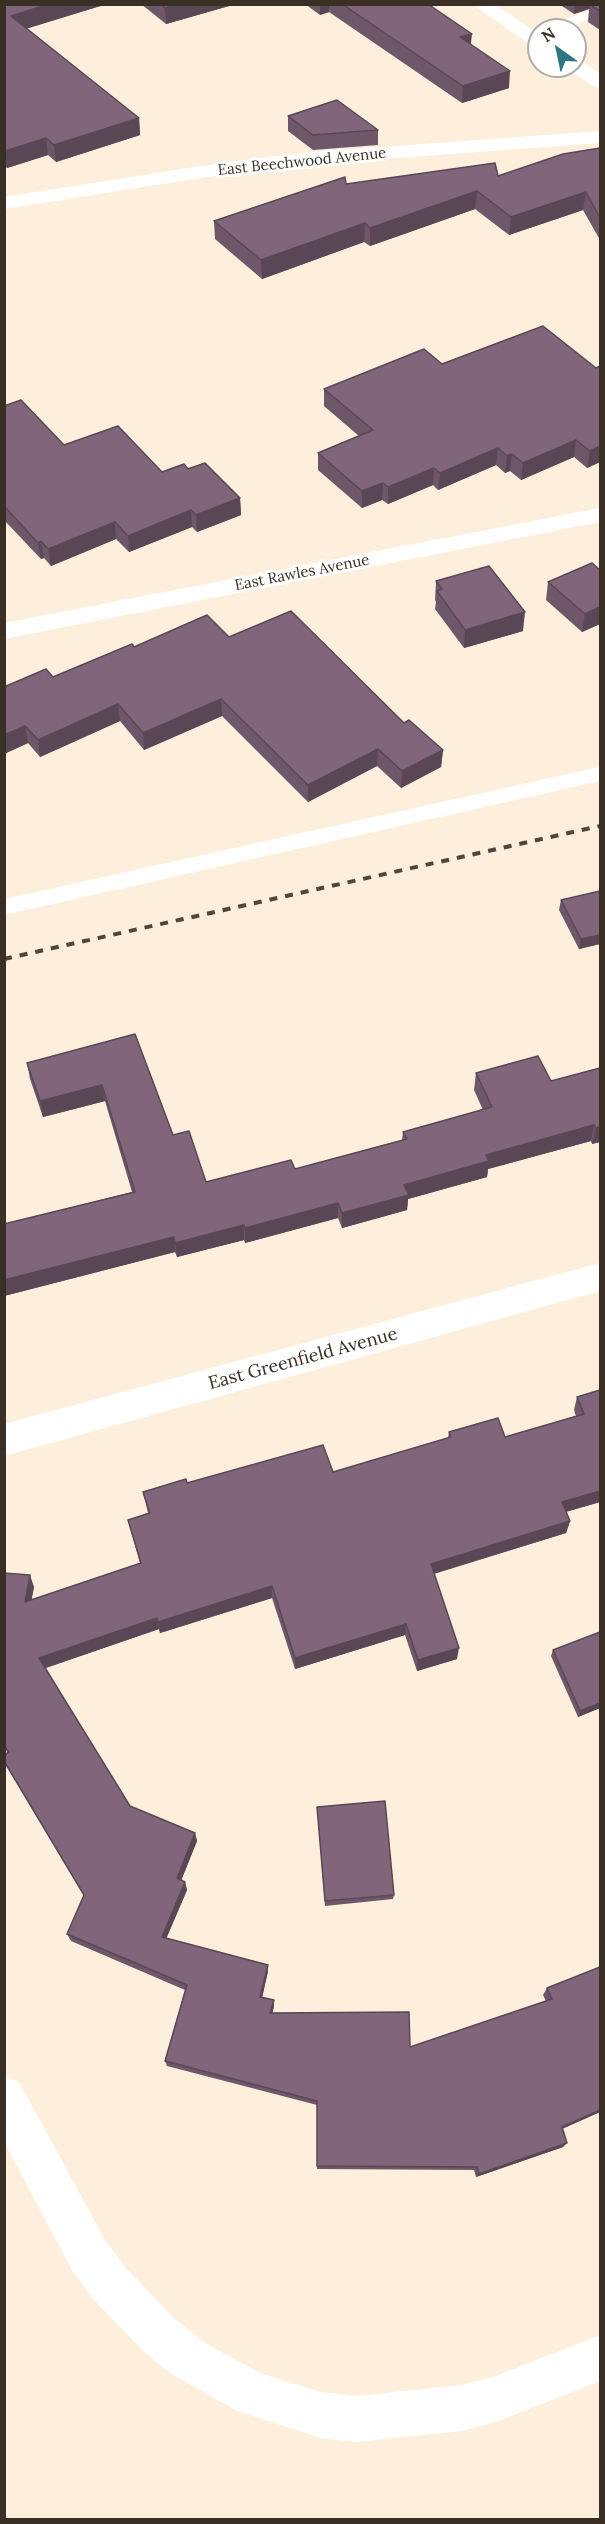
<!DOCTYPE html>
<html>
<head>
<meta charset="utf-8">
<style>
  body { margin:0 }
  #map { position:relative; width:605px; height:2524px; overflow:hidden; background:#feefdd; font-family:Lora,serif }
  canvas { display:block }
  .frame { position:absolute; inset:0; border:6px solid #392f24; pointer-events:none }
  .north { position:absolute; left:527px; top:18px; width:60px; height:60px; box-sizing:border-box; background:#fff; border:2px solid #b0aca7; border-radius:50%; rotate:327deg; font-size:16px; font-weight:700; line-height:24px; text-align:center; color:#392f24 }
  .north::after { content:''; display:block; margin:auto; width:21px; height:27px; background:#317585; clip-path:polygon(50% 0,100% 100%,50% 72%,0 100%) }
</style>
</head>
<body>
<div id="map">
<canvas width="605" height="2524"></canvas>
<div class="frame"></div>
<div class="north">N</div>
</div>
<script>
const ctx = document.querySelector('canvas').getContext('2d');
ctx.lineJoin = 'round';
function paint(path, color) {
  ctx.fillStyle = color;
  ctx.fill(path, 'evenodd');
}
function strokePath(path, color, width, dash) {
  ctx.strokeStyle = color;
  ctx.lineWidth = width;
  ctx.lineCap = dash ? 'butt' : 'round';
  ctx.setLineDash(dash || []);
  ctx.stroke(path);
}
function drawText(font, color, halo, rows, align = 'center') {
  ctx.font = font + ' Lora,serif';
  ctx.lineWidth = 6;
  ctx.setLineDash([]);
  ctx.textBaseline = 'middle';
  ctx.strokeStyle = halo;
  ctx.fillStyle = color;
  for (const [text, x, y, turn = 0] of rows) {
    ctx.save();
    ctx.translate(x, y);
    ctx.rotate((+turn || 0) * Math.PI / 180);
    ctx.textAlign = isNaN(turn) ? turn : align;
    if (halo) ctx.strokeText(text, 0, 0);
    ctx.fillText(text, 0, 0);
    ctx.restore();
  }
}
paint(new Path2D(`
  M600 7V15L561 30H542L544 27Z
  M600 767V781L4 915V899Z`), '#fff');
paint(new Path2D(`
  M600 131V143L301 165 214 176 4 209V197L214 164 301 153Z
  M600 508V522L4 639V623Z
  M600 1263V1291L4 1456V1424Z
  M4 2076 19 2082 105 2240 126 2268 176 2320 205 2343 262 2374 321 2392 356 2396 462 2385 496 2376 600 2335V2381L496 2422 462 2431 356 2442 321 2438 237 2411 173 2375 144 2352 94 2300 73 2272 4 2142Z`), '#fff');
paint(new Path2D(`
  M472 4H494L539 34V48L532 46Z
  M575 59 582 61 600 74V88L593 86 568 69 566 66H575Z`), '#fff');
strokePath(new Path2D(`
  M4 959 600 826`), '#504539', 4, [8, 8]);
strokePath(new Path2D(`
  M4 959 6 958`), '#504539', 4.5, [10, 10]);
paint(new Path2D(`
  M4 4H107L26 28 139 118 140 135 56 162 48 155 7 168 4 165Z
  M141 4H236L166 24Z
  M305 4H428L471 44 509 88 462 103 329 12 320 15Z
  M559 4H600V30L588 22 589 9 574 14Z
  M288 116 378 130V145L313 150 288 131Z
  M600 148V240L583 210 509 235 475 209 370 246 364 242 262 279 215 239 214 221 346 184 498 176Z
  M543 326 600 462 587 468 574 457 521 480 510 471 505 473 496 465 438 490 433 485 388 504 382 500 362 508 318 470V453L359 436 324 406V389L442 364Z
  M4 406 64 445 162 472 188 469 240 498 241 515 197 532 192 527 129 552 116 539 51 566 44 558 41 559 4 520Z
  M600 570V624L582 632 546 600 548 582Z
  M436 581 523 631 464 648 435 609 436 602 435 600Z
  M229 637 404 723 443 750 441 767 401 788 377 766 308 802 222 716 144 750 120 721 40 757 28 743 4 754 53 677 134 647Z
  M600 891V944L579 949 559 910 561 900Z
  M135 1034 173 1135 206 1182 295 1169 402 1140 403 1132 483 1110 474 1090 476 1073 551 1081 600 1068V1142L592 1144 591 1141 488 1169 487 1177 408 1199 407 1210 342 1228 338 1218 245 1243 244 1240 177 1257 175 1252 4 1296V1224L132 1192 105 1101 43 1117 30 1079 27 1063Z
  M600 1390V1502L566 1512 570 1521 566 1533 434 1574 457 1659 417 1671 405 1635 295 1669 272 1598 160 1633 159 1629 45 1668 130 1806 195 1833 197 1841 181 1880 185 1882 187 1890 166 1938 268 1965V1971L262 1997 274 2000V2006L272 2013 410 2047 546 2001 543 1995 547 1988 600 2112 562 2129 563 2147 476 2177 474 2170 317 2169V2105L167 2066 165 2061 185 1990 71 1941 67 1934 84 1896 4 1761 8 1753 4 1747V1573L34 1587 31 1600 140 1563 128 1520 148 1513 143 1492 187 1483 333 1472 448 1438 449 1432 505 1437 576 1416 574 1410 577 1397Z
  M553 1650 600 1708 578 1717 551 1656Z
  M317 1807 394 1895 393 1899 325 1906Z`), '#6f576a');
paint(new Path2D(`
  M49 4H107L13 33 11 16Z
  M176 4H236L166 24 165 8Z
  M320 4H329V12L320 15Z
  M575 4H600L590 5 589 9 574 14Z
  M472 34 470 51 460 37Z
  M510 71 509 88 462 103 463 86Z
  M139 118 140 135 56 162 54 145Z
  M46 138 48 155 7 168 5 151Z
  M477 191 475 209 370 246V228Z
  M586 192 583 210 509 235 511 217Z
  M365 223 364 242 262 279 261 260Z
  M576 440 574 457 521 480 523 463Z
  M600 446V462L587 468 590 451Z
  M498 448 496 465 438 490 440 473Z
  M512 454 510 471 505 473 507 456Z
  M434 468 433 485 388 504V487Z
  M383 483 382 500 362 508V491Z
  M240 498 241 515 197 532 196 515Z
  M191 510 192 527 129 552 128 536Z
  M115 522 116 539 51 566 48 549Z
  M41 541 44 558 41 559 38 543Z
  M600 607V624L582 632 585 614Z
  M525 612 523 631 464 648 465 630Z
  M221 699 222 716 144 750 143 733Z
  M118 704 120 721 40 757 38 740Z
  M25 726 28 743 4 754V735Z
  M378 749 377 766 308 802V785Z
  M443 750 441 767 401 788 402 771Z
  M600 935V944L579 949 581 939Z
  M102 1085 105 1101 43 1117 40 1101Z
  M594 1125 591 1141 488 1169 487 1177 408 1199 407 1210 342 1228V1213L404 1185 486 1155Z
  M600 1127V1142L592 1144 596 1128Z
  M338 1203V1218L245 1243V1228Z
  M244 1225V1240L177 1257 175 1243Z
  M174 1237 175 1252 4 1296V1280Z
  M600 1491V1502L558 1514 562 1502Z
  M570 1521 566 1533 429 1575 431 1564Z
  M30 1575 34 1587 29 1614 25 1602Z
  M272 1586V1598L160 1633 158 1622Z
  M157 1618 159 1629 43 1669 39 1658Z
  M406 1624 405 1635 295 1669V1658Z
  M459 1648 457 1659 417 1671 418 1660Z
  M600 1703V1708L578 1717 580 1711Z
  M195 1833 197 1841 179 1886 177 1878Z
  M185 1882 187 1890 164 1944 162 1937Z
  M268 1965V1971L261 2003 260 1997Z
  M274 2000V2006L271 2019 270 2013Z
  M600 2110V2112L557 2131 562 2127Z
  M567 2143 563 2147 476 2177 479 2174Z`), '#5a4756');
const building = new Path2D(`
  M4 4H49L11 16 139 118 54 145 46 138 5 151Z
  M161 4H176L165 8Z
  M342 4H428L472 34 460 37 510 71 463 86Z
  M591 4H600V11L590 5Z
  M337 100 378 130 313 135 288 116Z
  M600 148V218L586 192 511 217 477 191 370 228 365 223 261 260 214 221 345 177 346 184 495 163 498 176 563 154Z
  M543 326 596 368 600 366V446L590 451 576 440 523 463 512 454 507 456 498 448 440 473 434 468 388 487 383 483 362 491 318 453 373 430 324 389 424 349 442 364Z
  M21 400 64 445 118 426 162 472 184 464 188 469 205 463 240 498 196 515 191 510 128 536 115 522 48 549 41 541 38 543 4 506V406Z
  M592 563 600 570V607L585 614 548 582Z
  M489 566 525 612 465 630 437 591 442 589 436 581Z
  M291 611 404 723 409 720 443 750 402 771 378 749 308 785 221 699 143 733 118 704 38 740 25 726 4 735V687L46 669 53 677 132 644 134 647 207 615 229 637Z
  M600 891V935L581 939 561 900Z
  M135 1034 173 1135 189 1131 206 1182 291 1160 295 1169 407 1139 403 1132 492 1107 476 1073 538 1056 551 1081 600 1068V1127L596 1128 594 1125 486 1155 489 1161 404 1185 409 1195 342 1213 338 1203 245 1228 244 1225 175 1243 174 1237 4 1280V1224L135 1192 102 1085 40 1101 27 1063Z
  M600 1390V1491L562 1502 570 1521 431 1564 459 1648 418 1660 406 1624 295 1658 272 1586 158 1622 157 1618 39 1658 130 1806 195 1833 177 1878 185 1882 162 1937 268 1965 260 1997 274 2000 270 2013 409 2012 410 2047 552 1999 547 1988 600 1967V2110L562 2127 567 2143 479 2174 477 2167 317 2166V2101L165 2061 187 1985 67 1934 84 1895 4 1761V1755L9 1752 4 1745V1573L30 1575 25 1602 141 1563 128 1520 150 1513 143 1492 186 1479 187 1483 323 1445 333 1472 451 1437 449 1432 498 1418 505 1437 584 1414 577 1397Z
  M600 1632V1703L580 1711 553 1650Z
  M385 1801 394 1895 325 1901 317 1807Z`);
paint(building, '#81657b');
strokePath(building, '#5a4756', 1.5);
drawText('15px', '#392f24', '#fff', [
  ["East Beechwood Avenue",302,162,-6],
  ["East Rawles Avenue",302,573,-11]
]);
drawText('18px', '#392f24', '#fff', [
  ["East Greenfield Avenue",303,1359,-15]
]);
</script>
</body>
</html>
